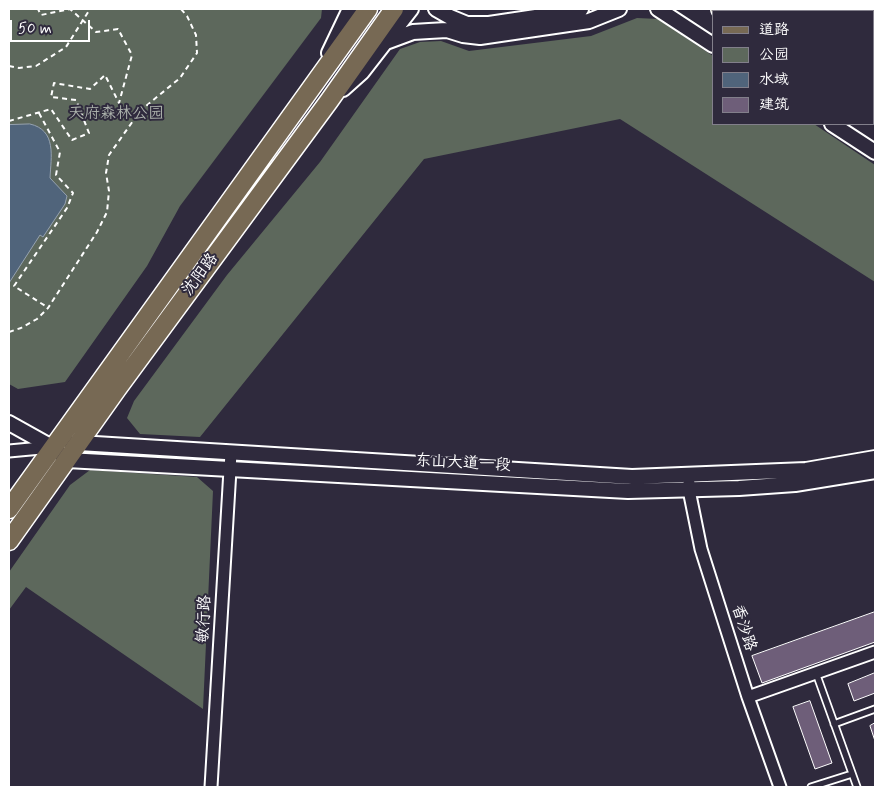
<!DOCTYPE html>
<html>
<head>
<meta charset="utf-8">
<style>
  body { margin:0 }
  #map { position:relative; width:884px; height:796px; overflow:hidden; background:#2f2a3d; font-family:Mynerve,"LXGW WenKai TC",sans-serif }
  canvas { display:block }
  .frame { position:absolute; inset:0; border:10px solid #fff; pointer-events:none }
  .legend { position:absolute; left:712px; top:10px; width:162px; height:115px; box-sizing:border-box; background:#2f2a3d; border:1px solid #827f8b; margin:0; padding:6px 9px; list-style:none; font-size:15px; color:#fff }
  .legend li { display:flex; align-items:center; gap:10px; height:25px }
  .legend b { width:25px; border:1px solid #827f8b }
  .scale { position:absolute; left:10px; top:20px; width:80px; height:22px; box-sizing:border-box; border:2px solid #fff; border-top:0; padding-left:6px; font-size:15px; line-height:18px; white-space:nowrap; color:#fff; -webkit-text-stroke:4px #2f2a3d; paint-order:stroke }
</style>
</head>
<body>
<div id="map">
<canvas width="884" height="796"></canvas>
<div class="frame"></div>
<ul class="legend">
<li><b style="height:6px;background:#776954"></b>道路</li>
<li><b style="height:14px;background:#5d685c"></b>公园</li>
<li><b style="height:14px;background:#50647b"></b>水域</li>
<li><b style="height:14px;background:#6e5e79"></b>建筑</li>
</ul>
<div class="scale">50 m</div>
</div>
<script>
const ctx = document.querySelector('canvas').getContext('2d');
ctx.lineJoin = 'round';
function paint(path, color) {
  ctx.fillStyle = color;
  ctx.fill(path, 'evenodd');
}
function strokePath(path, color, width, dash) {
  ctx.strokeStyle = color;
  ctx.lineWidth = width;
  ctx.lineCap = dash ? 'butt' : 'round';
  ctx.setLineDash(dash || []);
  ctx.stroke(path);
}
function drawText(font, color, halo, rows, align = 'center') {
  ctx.font = font + ' Mynerve,"LXGW WenKai TC",sans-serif';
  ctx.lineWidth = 4;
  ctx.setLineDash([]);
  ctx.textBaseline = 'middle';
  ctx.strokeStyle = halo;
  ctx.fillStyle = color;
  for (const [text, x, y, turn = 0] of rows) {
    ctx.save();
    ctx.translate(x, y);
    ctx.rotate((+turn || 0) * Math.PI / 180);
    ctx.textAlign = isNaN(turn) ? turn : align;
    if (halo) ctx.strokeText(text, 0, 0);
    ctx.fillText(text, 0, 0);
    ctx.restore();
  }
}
paint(new Path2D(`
  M9 9H322L321 18 180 206 147 266 65 382 18 389 9 384Z
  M637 18 658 19 713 56V124H814L875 165V282L620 119 424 159 200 437 140 434 127 418 134 401 227 275 320 162 400 49 420 42 441 41 469 51 591 36Z
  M90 470 197 477 213 491 203 709 26 587 9 610V572L70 485Z`), '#5d685c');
const water = new Path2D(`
  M30 124C57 130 51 157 50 178L67 196 65 204 43 237 40 235 9 283V125Z`);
paint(water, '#50647b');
strokePath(water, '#96a2b0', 1);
const building = new Path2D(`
  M875 612V642L762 683 752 656Z
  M875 673V693L854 701 848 684Z
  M810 701 832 763 815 769 793 707Z
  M875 723V741L870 726Z`);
paint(building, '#6e5e79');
strokePath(building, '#fff', 1);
const service = new Path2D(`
  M816 673 857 787
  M834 724 875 709
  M811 787 852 774`);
const minor = new Path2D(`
  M9 451 52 447
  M689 483V490L701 549 748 697 780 787
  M748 697 875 652
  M211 787 231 453`);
const tertiary = new Path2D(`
  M436 9 450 17 467 24H489L576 11 581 9
  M658 9 713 45
  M849 9 852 11
  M873 25 875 26
  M386 42 413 32 429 31 447 30 463 35 480 37 589 21 619 9
  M329 53 350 9
  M343 89 362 72 411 9
  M832 124 875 152
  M9 423 52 447 67 460 628 491 739 488 795 484 875 471
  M71 444 79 443 632 477 806 470 875 458`);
const primary = new Path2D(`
  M9 509 368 9
  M9 541 117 389 329 101 394 9`);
const trunk = new Path2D(`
  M721 9 725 11
  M792 9 796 11
  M873 62 875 64
  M873 109 875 110`);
strokePath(service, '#fff', 9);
strokePath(minor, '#fff', 15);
strokePath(tertiary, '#fff', 18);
strokePath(primary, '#fff', 21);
strokePath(trunk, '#fff', 22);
strokePath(new Path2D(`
  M9 66 19 68 36 66 66 47 90 9
  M39 113 60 152 56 175 73 193 67 208 14 286 47 307
  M9 121 51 109 72 140 89 133 76 100 51 97 54 83 90 89 105 75 119 103 132 55 118 29 96 32 70 9 41 15 38 9
  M9 332 21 328 37 319 48 308 97 232 107 212 109 191 106 173 109 155 140 111 180 78 197 53 196 35 187 16 181 9`), '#fff', 2, [5, 4]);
strokePath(service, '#2f2a3d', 5.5);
strokePath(minor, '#2f2a3d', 11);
strokePath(tertiary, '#2f2a3d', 14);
strokePath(primary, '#776954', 18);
strokePath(trunk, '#776954', 19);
drawText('16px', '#aeb4ae', '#2f2a3d', [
  ["天府森林公园",116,115]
]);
drawText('16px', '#fff', '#2f2a3d', [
  ["沈阳路",201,275,-54],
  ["东山大道一段",463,464,3],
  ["敏行路",205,619,-87],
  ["香沙路",743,628,72]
]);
</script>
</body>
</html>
